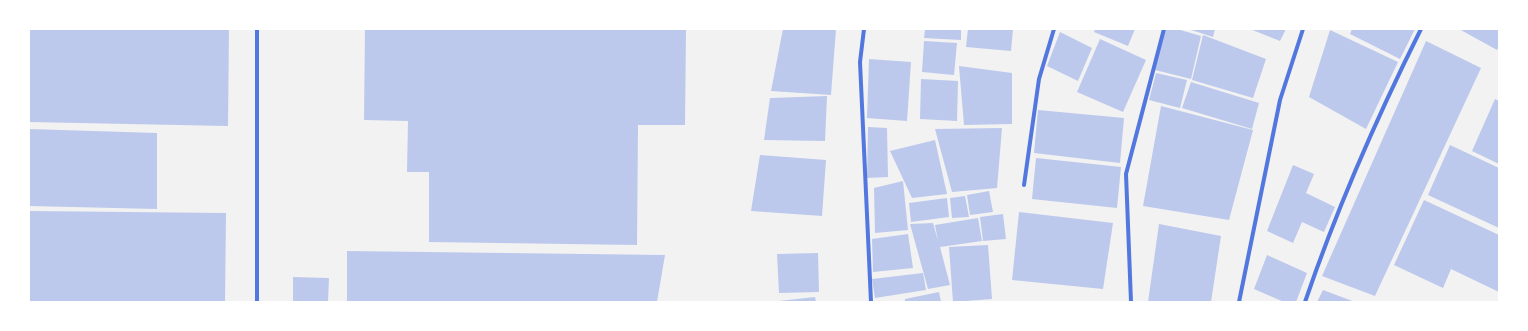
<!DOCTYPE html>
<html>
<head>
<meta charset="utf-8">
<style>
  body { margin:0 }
  #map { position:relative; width:1528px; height:331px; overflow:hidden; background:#f2f2f2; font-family:"IBM Plex Sans",sans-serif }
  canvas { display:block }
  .frame { position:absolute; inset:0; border:30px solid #fff; pointer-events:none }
</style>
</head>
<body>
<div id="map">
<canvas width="1528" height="331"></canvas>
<div class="frame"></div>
</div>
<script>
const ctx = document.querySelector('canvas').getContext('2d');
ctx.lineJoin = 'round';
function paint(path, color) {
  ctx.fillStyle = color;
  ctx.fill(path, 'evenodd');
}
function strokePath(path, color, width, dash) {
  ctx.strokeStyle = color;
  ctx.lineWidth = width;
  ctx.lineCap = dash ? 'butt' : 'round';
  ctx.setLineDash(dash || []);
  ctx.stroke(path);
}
paint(new Path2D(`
  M29 29H229L228 126 29 122Z
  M365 29H686L685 125H638L637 245 429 242V172H407L408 121 364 120Z
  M783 29H836L831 95 771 91Z
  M925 29H961V40L924 38Z
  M968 29H1013L1011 51 966 47Z
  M1095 29H1135L1128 46 1094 32Z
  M1165 29H1177L1201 36 1191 79 1155 70Z
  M1188 29H1215L1213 37Z
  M1250 29H1286L1280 41Z
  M1352 29H1415L1400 59 1350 34Z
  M1459 29H1499V46L1497 50Z
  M1330 30 1398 62 1366 129 1309 97Z
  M1060 32 1092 48 1078 81 1047 66Z
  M1203 35 1266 59 1253 98 1192 80Z
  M1100 39 1146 60 1123 112 1077 92Z
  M924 41 957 43 954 75 922 72Z
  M1426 41 1481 68 1375 296 1322 276Z
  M869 59 911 62 907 121 867 118Z
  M959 66 1012 73V124L964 125Z
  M1156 73 1187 80 1180 108 1149 100Z
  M921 79 958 81 957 121 920 119Z
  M1191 82 1259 103 1252 129 1182 108Z
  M827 96 825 141 764 140 770 98Z
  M1495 99 1499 101V164L1472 151Z
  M1161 106 1253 130 1229 220 1143 206Z
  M1038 110 1124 118 1120 163 1034 153Z
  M868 127 887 128 888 177 867 178Z
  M1002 128 997 188 952 192 935 129Z
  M29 129 157 133V209L29 206Z
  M935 140 947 194 912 198 890 151Z
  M1450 145 1499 168V228L1428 195Z
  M760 155 826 160 822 216 751 211Z
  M1036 158 1121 167 1117 208 1032 199Z
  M1293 165 1314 174 1306 193 1335 207 1324 232 1302 222 1293 243 1267 231Z
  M903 181 908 230 875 233 874 188Z
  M989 191 993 212 970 215 967 195Z
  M965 196 969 217 952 218 950 198Z
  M947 198 949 217 911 222 909 203Z
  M1424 200 1499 235V292L1451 269 1443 288 1394 265Z
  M29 211 226 213 225 302H29Z
  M1019 212 1113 223 1103 289 1012 280Z
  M1003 214 1006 239 983 241 980 217Z
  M978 218 982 241 940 247 950 285 928 289 910 224 933 223 938 241 935 225Z
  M1159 224 1221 236 1211 302H1148Z
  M908 234 913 268 873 272 872 239Z
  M988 245 992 299 953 302 949 247Z
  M347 251 665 255 657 302H347Z
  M818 253 819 292 779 293 777 254Z
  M1267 255 1307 273 1296 302H1284L1254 289Z
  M923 273 926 290 875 298 872 279Z
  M293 277 329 278 328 302H293Z
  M1323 290 1355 302H1317Z
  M939 292 941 302H905V299Z
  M815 297 816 302H779V301Z`), '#bdc9ec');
strokePath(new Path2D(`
  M257 29V302
  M864 29 860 62 871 302
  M1024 185 1039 79 1054 29
  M1131 302 1126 174 1164 29
  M1239 302 1280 100 1303 29
  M1305 302C1337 208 1377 117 1421 29`), '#5277de', 4);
</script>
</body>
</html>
